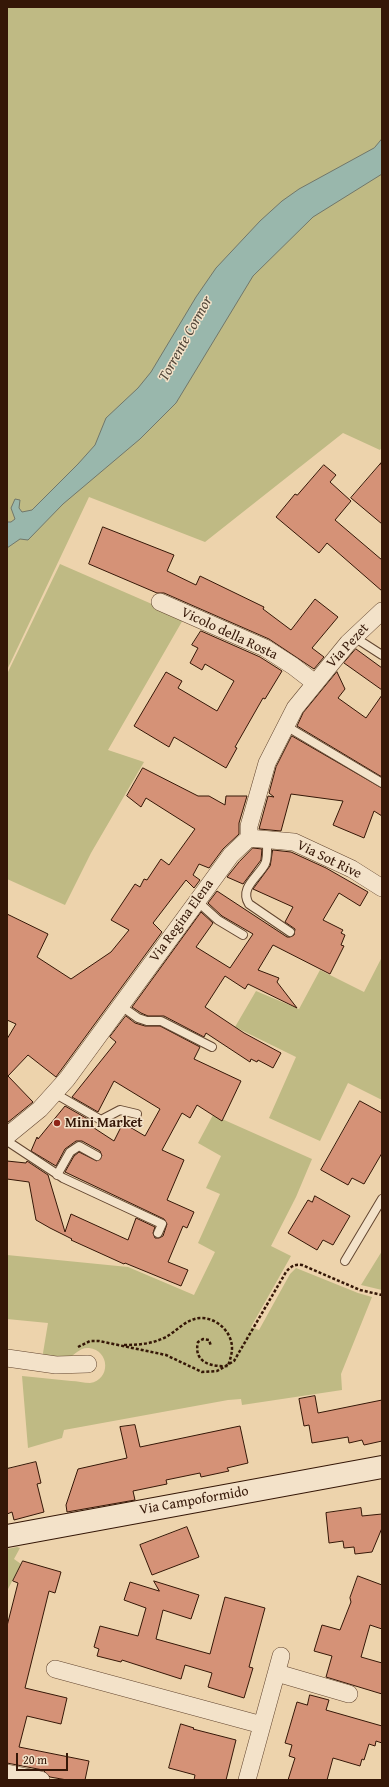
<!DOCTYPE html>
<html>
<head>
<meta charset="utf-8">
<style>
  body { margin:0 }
  #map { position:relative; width:389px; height:1787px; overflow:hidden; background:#edd3ac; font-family:"Gentium Book Plus",serif }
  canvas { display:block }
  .frame { position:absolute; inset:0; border:8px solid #351707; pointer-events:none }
  .scale { position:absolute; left:16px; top:1753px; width:52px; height:18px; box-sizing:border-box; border:2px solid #351707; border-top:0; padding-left:5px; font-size:12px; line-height:14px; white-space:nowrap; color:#351707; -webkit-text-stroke:3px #f3e2c9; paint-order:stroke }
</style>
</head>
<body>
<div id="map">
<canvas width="389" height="1787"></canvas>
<div class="frame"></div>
<div class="scale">20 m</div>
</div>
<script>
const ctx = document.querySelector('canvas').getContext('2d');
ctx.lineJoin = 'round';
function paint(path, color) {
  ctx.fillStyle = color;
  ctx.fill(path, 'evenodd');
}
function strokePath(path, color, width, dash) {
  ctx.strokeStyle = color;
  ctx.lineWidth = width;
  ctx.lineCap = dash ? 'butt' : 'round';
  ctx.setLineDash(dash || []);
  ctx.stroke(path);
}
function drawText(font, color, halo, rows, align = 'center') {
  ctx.font = font + ' "Gentium Book Plus",serif';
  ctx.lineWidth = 3;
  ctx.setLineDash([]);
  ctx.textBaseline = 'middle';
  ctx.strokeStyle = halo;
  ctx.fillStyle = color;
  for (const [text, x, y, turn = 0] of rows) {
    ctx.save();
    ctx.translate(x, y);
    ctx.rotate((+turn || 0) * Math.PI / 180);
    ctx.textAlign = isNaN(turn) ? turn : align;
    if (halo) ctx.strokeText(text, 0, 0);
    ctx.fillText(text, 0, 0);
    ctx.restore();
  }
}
paint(new Path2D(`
  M7 7H382V447L380 450 343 433 205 542 89 497 7 670Z
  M60 564 184 618 108 750 144 762 91 853 65 905 7 879V674Z
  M382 957V1100L348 1083 320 1141 269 1118 296 1057 235 1027 256 991 299 1009 320 970 364 992Z
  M213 1115 312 1159 296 1197 271 1246 291 1256 251 1327 259 1330 290 1274 296 1268 358 1293 372 1297 341 1374 342 1390 242 1405 241 1399 228 1400 64 1430 62 1438 28 1448 22 1376C39 1378 55 1379 71 1381 77 1381 84 1383 90 1383 111 1380 110 1350 89 1348 79 1347 75 1356 67 1358 59 1359 50 1359 42 1359L48 1323 7 1319V1255L128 1267 194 1295 215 1252 198 1243 220 1194 206 1188 221 1156 198 1143Z
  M382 1251V1290L361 1285Z
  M17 1547 20 1548 14 1559 21 1564 7 1591V1549Z`), '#bfba84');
const water = new Path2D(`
  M382 139V174L313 217 253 276 176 403 140 439 63 504 28 540 20 539 7 548V522H11L15 519 11 508 15 499 20 500 19 508 22 512 32 510 78 464 95 445 106 418 138 388 151 372 196 297 216 268 260 221 282 201 299 189 374 148Z`);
paint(water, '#99b7ac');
strokePath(water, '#71776a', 1);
const building = new Path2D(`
  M382 462V524L351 498Z
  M324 465 336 475 330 482 351 501 335 520 382 560V591L327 543 319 553 276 517 295 494 297 495Z
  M103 527 174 555 167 571 196 585 200 576 264 607 263 609 291 630 315 599 338 617 312 648 324 657 314 669 269 639 164 593H157L89 564Z
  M201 631 260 657 282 671 265 699 263 698 235 747 237 748 226 768 174 737 169 747 134 726 166 672 182 681 178 688 217 711 234 681 205 664 202 670 190 663 198 648 192 645Z
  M356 649 382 668V690L344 663Z
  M337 672 345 689 338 698 366 718 382 695V777L297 726 303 713Z
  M292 736 382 788V816L374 811 364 838 333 825 343 801 291 794 281 831 259 829 268 796 274 797 269 793 276 767Z
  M143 768 198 796H209L225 805 226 796H247L239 823V834L223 849 209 868 199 864 193 875 200 880 194 888 186 880 153 923 162 932 56 1077 28 1055 8 1076 33 1102 7 1123V1039L16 1024 7 1020V914L48 934 37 957 71 979 111 952 129 930 111 920 135 884 140 887 144 879 147 880 161 859 169 865 195 829 146 798 141 807 127 796Z
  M253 848 262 849 261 860 243 884 227 877 239 862Z
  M273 850 291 852 326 868 368 892 360 906 339 893 323 920 343 930 341 933 345 935 341 945 344 946 330 974 273 945 258 970 279 978 277 982 297 1008 248 984 245 989 225 976 205 1007 244 1033 281 1053 273 1068 258 1060 257 1062 251 1059 250 1062 206 1033 204 1037 164 1016H148L141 1013 132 1007 201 912 213 923 196 947 230 968 253 934 222 916 208 903 217 891 287 937H290L294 935 295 929 285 922 293 907 253 889 270 866Z
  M126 1016 135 1023 145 1026H160L200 1047 194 1059 241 1081 222 1121 197 1105 190 1118 182 1113 162 1150 184 1160 167 1200 194 1212 187 1228 183 1226 168 1262 188 1270 181 1286 125 1263 124 1264 71 1240 72 1239 50 1228 36 1220 29 1182 7 1179V1161L26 1163 27 1161 48 1175 65 1232 71 1214 128 1240 136 1218 155 1227 153 1233 155 1238H159L163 1236 167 1224 164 1219 65 1172 74 1156 79 1152 97 1161 102 1156 100 1151 82 1141H76L65 1149 56 1166 31 1151 37 1137 38 1139 65 1106 93 1122 91 1126 114 1141 123 1123 145 1136 160 1109 114 1081 98 1112 72 1097 116 1042 110 1037Z
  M360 1101 382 1113V1153L364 1184 352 1178 348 1185 321 1170Z
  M315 1196 350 1216 333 1245 323 1240 317 1250 288 1233 308 1200 312 1202Z
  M315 1396 318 1413 382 1400V1441L364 1445 362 1440 349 1443 348 1437 312 1443 309 1425 304 1426 299 1399Z
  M135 1425 140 1447 240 1426 248 1463 227 1468 229 1471 201 1477 200 1473 166 1480 167 1484 133 1491 135 1500 67 1512 66 1505 78 1469 127 1458 120 1427Z
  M36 1462 41 1483 37 1484 44 1512 14 1520 12 1512 7 1514V1469Z
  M361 1508 362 1516 382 1514V1528L372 1552 355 1554 354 1547 344 1548 343 1541 329 1543 326 1513Z
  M187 1527 199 1557 152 1575 140 1545Z
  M23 1561 61 1572 55 1593 49 1591 25 1688 67 1698 61 1724 27 1716 19 1747 89 1761 85 1780H67L50 1777 43 1770 7 1763V1626L18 1583 13 1581Z
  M358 1576 382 1585V1629L370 1625 361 1657 382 1663V1694L326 1677 332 1656 314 1651 322 1625 340 1630 351 1602 350 1598Z
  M154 1581 199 1595 191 1619 163 1610 156 1639 210 1654 225 1597 265 1608 249 1667 253 1668 244 1698 208 1687 212 1673 185 1665 181 1679 122 1660 121 1662 97 1656 99 1649 94 1647 100 1626 138 1636 146 1608 124 1600 130 1582 159 1591Z
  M310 1695 329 1700 326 1710 382 1726V1743L376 1741 375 1746 369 1744 364 1760 362 1759 360 1766 333 1758 327 1780H288L295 1758 289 1756 292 1745 285 1743 297 1702 307 1705Z
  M181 1724 194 1728 193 1729 236 1740 226 1780H194L195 1775 169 1768Z`);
paint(building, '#d59277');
strokePath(building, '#351707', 1);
const service = new Path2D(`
  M354 637 382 655
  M286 726 382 783
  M267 839C267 846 268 858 265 864 258 877 239 888 249 904L290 932
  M197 901 218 920 243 935
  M121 1006 138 1018 147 1021H161L212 1047
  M54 1093 101 1120 120 1110 137 1114
  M7 1141 63 1178 162 1224 158 1233
  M57 1175 70 1152 79 1146 97 1156
  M345 1261 382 1199`);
const minor = new Path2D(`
  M160 602 265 648 293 666 315 683
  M249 838 294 842 352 869 382 888
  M7 1136 40 1109 67 1079 231 855 249 838V826L267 763 295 708 348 643 382 611
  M7 1358 56 1365 88 1364
  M55 1669 262 1725
  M277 1673 349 1694
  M7 1773 41 1780
  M247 1780 281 1656`);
const secondary = new Path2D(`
  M7 1536 382 1467`);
strokePath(service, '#634630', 10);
strokePath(minor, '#634630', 18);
strokePath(secondary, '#351707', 24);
strokePath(new Path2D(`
  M381 463 382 464
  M124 1345C139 1345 152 1344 166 1337 177 1331 187 1318 201 1318 217 1318 232 1332 232 1348 232 1354 230 1360 228 1366 212 1367 193 1363 198 1342L203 1339 209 1340 211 1346
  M78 1347 90 1341H99L166 1355 202 1372 217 1371 234 1361 286 1272C291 1266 295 1264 302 1265L360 1290 382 1295`), '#351707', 2.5, [3, 2]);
strokePath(service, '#f3e2c9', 8);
strokePath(minor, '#f3e2c9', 17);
strokePath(secondary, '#f3e2c9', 22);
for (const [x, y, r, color] of [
  [57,1123,4,"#8f2418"]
]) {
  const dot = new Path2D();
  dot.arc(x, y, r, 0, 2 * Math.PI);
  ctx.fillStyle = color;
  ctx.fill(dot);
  strokePath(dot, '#f3e2c9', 1.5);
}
drawText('14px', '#351707', '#f3e2c9', [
  ["Vicolo della Rosta",229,634,25],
  ["Via Pezet",348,646,-47],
  ["Via Sot Rive",329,860,26],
  ["Via Regina Elena",182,921,-54],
  ["Via Campoformido",194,1501,-10]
]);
drawText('bold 14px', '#351707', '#f3e2c9', [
  ["Mini Market",65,1123]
], 'left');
drawText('italic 15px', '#534739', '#f3e2c9', [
  ["Torrente Cormor",186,339,-61]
]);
</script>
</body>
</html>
